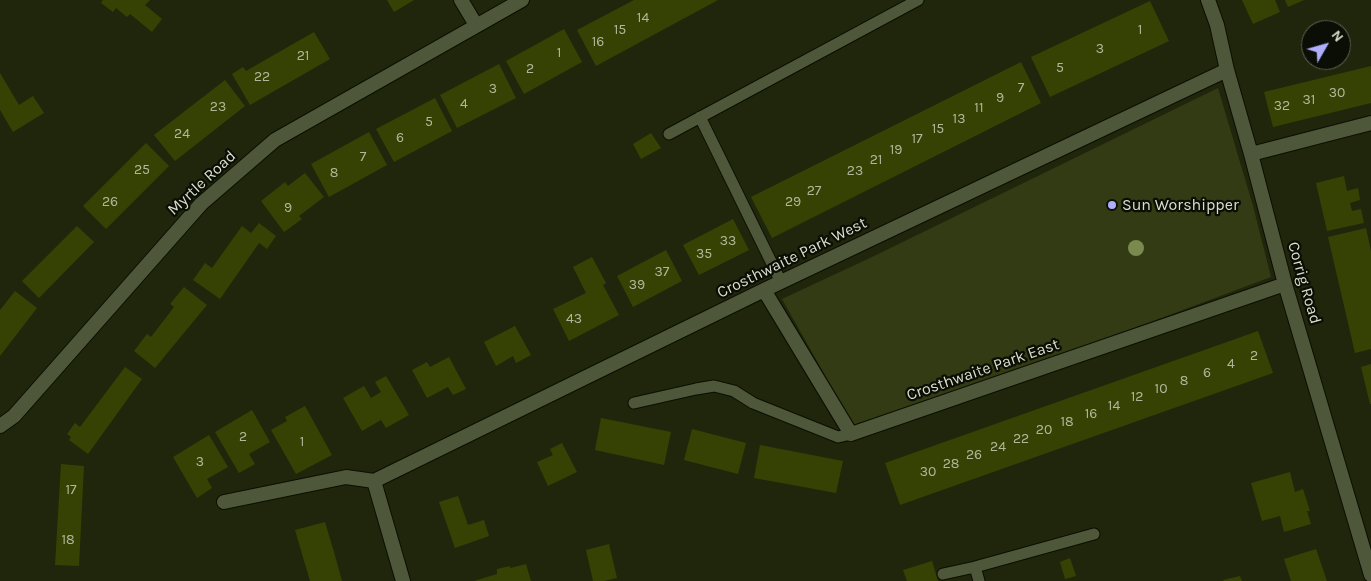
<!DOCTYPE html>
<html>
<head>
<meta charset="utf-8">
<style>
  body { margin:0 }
  #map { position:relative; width:1371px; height:581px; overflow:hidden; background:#20260b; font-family:Karla,sans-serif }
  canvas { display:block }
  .north { position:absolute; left:1301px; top:20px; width:50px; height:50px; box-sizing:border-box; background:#0b0e04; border:1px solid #5d6255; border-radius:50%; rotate:52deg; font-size:14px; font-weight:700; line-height:20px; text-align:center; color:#d9dfce }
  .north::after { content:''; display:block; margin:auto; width:18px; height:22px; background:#aeaefb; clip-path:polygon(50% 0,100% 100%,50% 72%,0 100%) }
</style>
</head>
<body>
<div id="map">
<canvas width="1371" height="581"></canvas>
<div class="north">N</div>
</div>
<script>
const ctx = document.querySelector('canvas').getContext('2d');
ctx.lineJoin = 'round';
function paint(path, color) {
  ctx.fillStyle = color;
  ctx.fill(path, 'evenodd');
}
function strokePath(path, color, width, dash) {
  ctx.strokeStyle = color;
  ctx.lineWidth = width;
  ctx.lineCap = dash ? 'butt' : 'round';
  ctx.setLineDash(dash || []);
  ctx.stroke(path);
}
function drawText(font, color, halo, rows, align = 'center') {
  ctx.font = font + ' Karla,sans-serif';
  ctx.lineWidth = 4.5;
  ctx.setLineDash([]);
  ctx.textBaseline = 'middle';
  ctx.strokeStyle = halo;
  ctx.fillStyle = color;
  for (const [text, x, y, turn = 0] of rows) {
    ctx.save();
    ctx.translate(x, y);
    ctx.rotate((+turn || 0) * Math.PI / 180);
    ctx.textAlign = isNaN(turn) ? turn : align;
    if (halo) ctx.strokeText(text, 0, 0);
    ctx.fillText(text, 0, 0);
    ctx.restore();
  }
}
paint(new Path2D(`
  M1218 88 1253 206 1271 277C1132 329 994 381 853 425L782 299 872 257Z`), '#323b14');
paint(new Path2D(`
  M103 0H150L145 5 162 19 152 32 130 14 127 17 116 8 113 12 101 3Z
  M387 0H414L394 12Z
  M634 0H718L596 66 577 30Z
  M1242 0H1275L1280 12 1253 24Z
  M1285 0H1304L1288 7Z
  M1150 1 1169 41 1050 97 1031 57Z
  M564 29 582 62 524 94 506 61Z
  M314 32 330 59 250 105 232 74 243 67 246 71Z
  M1021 62 1041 103 772 238 751 197Z
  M499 64 516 98 457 128 440 95Z
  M1371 66V103L1273 127 1264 92Z
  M0 73 19 105 33 96 44 113 13 132 0 110Z
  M225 80 245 106 175 161 154 135Z
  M435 98 452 131 394 162 376 129Z
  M369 132 387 165 329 197 311 164Z
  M651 133 661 148 641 159 633 144Z
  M146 143 169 166 106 229 83 206Z
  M305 173 324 197 299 216 302 219 284 232 261 201 285 182 288 186Z
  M1344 176 1347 191 1358 188 1360 200 1350 203 1352 211 1361 209 1364 223 1327 231 1316 183Z
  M733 219 749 250 699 275 683 245Z
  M259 223 276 236 267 249 259 243 220 299 193 280 205 263 212 268 242 226 251 233Z
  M77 226 94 242 39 298 22 281Z
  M1366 228 1371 251V349L1355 353 1328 237Z
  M666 250 682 281 633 307 617 276Z
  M592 257 606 283 603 285 619 315 569 341 553 309 586 293 573 267Z
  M184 287 207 305 155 368 134 351 147 334 151 337 174 307 170 304Z
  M15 291 37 308 0 356V310Z
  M515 326 531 355 516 363 513 356 496 366 484 342Z
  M1258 331 1273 373 900 505 885 463Z
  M449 357 466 389 453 395 448 387 427 398 412 370 427 362 430 367Z
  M1371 364V404H1370L1361 367Z
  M125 367 142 379 88 454 69 440 71 437 67 434 75 423 80 427Z
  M386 376 409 415 386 428 381 420 362 431 343 398 364 386 371 398 381 392 375 382Z
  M305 406 332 455 296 474 271 430 287 421 285 417Z
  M252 410 270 442 249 454 255 464 239 473 215 432Z
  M601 418 671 432 664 465 595 450Z
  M692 429 746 443 738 474 684 460Z
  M209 435 228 467 207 479 212 488 197 498 173 457Z
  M562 443 577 472 548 486 537 462 553 455 550 449Z
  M760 445 843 461 836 493 754 478Z
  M61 464 84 466 79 566 55 565Z
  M1290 472 1295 492 1303 489 1310 511H1307L1311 524 1284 532 1280 516 1262 521 1251 483Z
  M458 496 468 525 484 520 489 536 455 548 439 502Z
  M325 522 334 552 342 581H310L295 530Z
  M609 544 617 578 604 581H593L586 550Z
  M1316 549 1327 581H1291L1284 559Z
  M1070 558 1076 576 1065 579 1060 562Z
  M932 561 938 581H907L903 570Z
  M526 564 531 581H474L497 574V569L510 566V568Z
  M1240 576 1242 581H1224L1223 580Z`), '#364204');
const service = new Path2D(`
  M700 117 781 282
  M669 134 918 0
  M634 403 696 389 714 386 734 391 753 403 838 437 851 434
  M975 567 979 581
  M943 574 975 567 1094 534`);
const minor = new Path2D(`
  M461 0 476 25
  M1208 0 1217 25 1227 70 1251 154 1285 284 1371 575
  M1251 154 1371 123
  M764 290 851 434 1285 284
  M0 426 14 416 201 204 275 140 522 0
  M374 481 764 290 1227 70
  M374 481 403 581
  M224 502 346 477 374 481`);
strokePath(service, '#0a0f00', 13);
strokePath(minor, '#0a0f00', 16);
strokePath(service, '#4f573a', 11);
strokePath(minor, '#4f573a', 14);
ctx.fillStyle = '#7a894e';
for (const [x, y] of [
  [1136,248]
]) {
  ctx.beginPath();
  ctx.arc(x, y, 8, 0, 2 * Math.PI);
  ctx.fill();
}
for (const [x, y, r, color] of [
  [1112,205,5,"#aeaefb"]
]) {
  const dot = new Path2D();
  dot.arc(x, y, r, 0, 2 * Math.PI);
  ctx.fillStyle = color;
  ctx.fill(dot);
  strokePath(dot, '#0b0e04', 2);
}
drawText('14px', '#b0b89c', null, [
  ["14",643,18],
  ["15",620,30],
  ["1",1140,30],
  ["16",598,42],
  ["3",1100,49],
  ["1",559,53],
  ["21",303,56],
  ["5",1060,68],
  ["2",530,69],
  ["22",262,77],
  ["7",1021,88],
  ["3",493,89],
  ["30",1337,93],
  ["9",1000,98],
  ["31",1309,100],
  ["4",464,104],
  ["32",1282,106],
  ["23",218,107],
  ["11",979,108],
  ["13",959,119],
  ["5",429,122],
  ["15",938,129],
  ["24",182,134],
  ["6",400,138],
  ["17",917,139],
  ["19",896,150],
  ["7",363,157],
  ["21",876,160],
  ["25",142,170],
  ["23",855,171],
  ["8",334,173],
  ["27",814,191],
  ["26",110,202],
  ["29",793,202],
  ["9",288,208],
  ["33",728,241],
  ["35",704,254],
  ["37",662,272],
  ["39",637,285],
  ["43",574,319],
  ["2",1254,356],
  ["4",1231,364],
  ["6",1207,373],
  ["8",1184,381],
  ["10",1161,389],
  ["12",1137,397],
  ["14",1114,406],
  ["16",1091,414],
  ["18",1067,422],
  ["20",1044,430],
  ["2",243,437],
  ["22",1021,439],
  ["1",302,442],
  ["24",998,447],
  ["26",974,455],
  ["3",200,462],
  ["28",951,464],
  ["30",928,472],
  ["17",71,490],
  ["18",68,540]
]);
drawText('16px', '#d9dfce', '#0b0e04', [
  ["Myrtle Road",202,183,-43],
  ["Crosthwaite Park West",792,258,-26],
  ["Corrig Road",1304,283,74],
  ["Crosthwaite Park East",983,370,-19]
]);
drawText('16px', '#d9dfce', '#0b0e04', [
  ["Sun Worshipper",1122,205]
], 'left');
</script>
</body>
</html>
